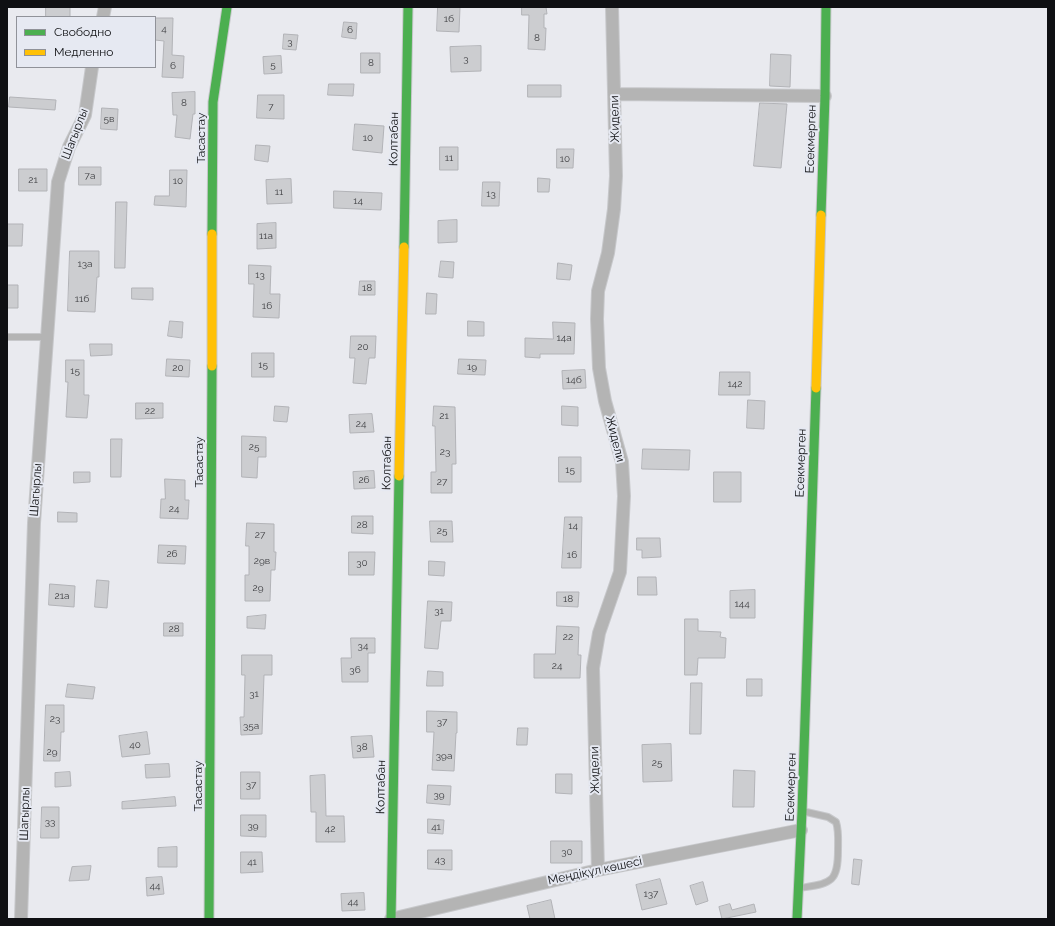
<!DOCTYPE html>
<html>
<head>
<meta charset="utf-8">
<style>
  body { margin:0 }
  #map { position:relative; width:1055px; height:926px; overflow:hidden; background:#e9eaef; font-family:Raleway,sans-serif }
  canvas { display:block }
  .frame { position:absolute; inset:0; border:8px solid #0f1013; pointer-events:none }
  .legend { position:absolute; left:16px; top:16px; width:140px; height:52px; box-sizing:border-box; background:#e6e9f2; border:1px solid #909299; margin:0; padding:5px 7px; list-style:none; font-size:12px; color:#0f1013 }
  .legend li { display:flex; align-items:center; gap:8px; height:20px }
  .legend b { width:20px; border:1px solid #909299 }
</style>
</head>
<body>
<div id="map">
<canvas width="1055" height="926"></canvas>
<div class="frame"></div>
<ul class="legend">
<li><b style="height:5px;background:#4caf50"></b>Свободно</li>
<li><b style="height:5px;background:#ffc107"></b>Медленно</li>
</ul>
</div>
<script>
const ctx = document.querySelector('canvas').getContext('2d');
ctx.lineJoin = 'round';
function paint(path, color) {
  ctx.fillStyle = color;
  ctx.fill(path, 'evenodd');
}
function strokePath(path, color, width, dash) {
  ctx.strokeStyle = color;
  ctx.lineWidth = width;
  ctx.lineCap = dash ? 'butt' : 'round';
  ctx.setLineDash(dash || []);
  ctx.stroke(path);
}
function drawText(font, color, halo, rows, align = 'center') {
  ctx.font = font + ' Raleway,sans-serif';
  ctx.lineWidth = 4;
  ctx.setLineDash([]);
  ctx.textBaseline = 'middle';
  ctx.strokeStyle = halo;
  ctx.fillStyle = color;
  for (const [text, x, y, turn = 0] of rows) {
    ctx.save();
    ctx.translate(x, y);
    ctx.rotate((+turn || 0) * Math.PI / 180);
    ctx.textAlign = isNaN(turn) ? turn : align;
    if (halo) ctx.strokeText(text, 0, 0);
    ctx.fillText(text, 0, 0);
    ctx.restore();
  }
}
const building = new Path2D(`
  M46 7H70V17H46Z
  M438 7H460L459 32 437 31Z
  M522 7H546L547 14H544V28H546L545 50 528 49 529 15H522Z
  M155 18H173L172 55 184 56 183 78 162 77 164 41 155 40Z
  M344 22 357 23 356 39 342 37Z
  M284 34 298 35 296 50 283 49Z
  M481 46V71L451 72 450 47Z
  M361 53H380V73H361Z
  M771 54 791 55 790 87 770 86Z
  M281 56 282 73 264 74 263 57Z
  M329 84H354L353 96 328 95Z
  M528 85H561V97H528Z
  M195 92V114H193L190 139 175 137 177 115H173L172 93Z
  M258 95H284V119L257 118Z
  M10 97 56 100 55 110 9 107Z
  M760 103 787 104 781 168 754 166Z
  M102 108 118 109 117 130 101 129Z
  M355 124 384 126 382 153 353 150Z
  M256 145 270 146 268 162 255 160Z
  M440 147H458V170H440Z
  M557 149H574L573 168H557Z
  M79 167H101V185H79Z
  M19 169H47V191H19Z
  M170 170H187L186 207 154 205 155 196H169Z
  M538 178 550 179 549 192H538Z
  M291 179 292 203 267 204 266 180Z
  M483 182H500L499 206H482Z
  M334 191 382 193 381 210 334 208Z
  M116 202H127L125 268H115Z
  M457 220V242L438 243V221Z
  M276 223V248L257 249V224Z
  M7 224H23L22 246H7Z
  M70 251H99V277H97L95 312 68 311Z
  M441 261 454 262 453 278 439 277Z
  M558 263 572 265 570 280 557 279Z
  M249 265 271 266 270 294H280L279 318 253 317 254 284H249Z
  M360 281H375V295H359Z
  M7 285H18V308H7Z
  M132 288H153V300L132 299Z
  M427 293 437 294 436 314H426Z
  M170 321 183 322 182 338 168 336Z
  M468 321 484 322V336H468Z
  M553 322 575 323 574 354H540V358L525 357V338L553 339Z
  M351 336H376L375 358H369L366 384 353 383 355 358H350Z
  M90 344H112V355L91 356Z
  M252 353H274V377H252Z
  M167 359 190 360 189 377 166 376Z
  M459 359 486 360 485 375 458 374Z
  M66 360H84V395H89L87 418 66 417 68 382H66Z
  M585 370 586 388 563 389 562 371Z
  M720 372H750V395H719Z
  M748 400 765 401 764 429 747 428Z
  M136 403H163V418L136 419Z
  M275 406 289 407 287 422 274 421Z
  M434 406 455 407 456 464H452V493H431V472H436L435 426H433Z
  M562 406 578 407V426L562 425Z
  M372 414 374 432 350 433 349 415Z
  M242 436 266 437V457H258L257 478 242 477Z
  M111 439H122L121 477H111Z
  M643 449 690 450 689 470 642 469Z
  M559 457H581V482H559Z
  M374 471 375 488 354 489 353 472Z
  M74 472H90V482L74 483Z
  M714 472H741V502H714Z
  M165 479 185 480V500H189L188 519 160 518 161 499H165Z
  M58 512 77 513V522H58Z
  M352 516H373V534L352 533Z
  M565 517H582L581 568H562Z
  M430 521H452L453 542H431Z
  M247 523 274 524V552H276L275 570H271L270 601H245V575H249V546H246Z
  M637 538H660L661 557 642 558V550H637Z
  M159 545 186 546 185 564 158 563Z
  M349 552H375L374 575H349Z
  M429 561 445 562 444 576 429 575Z
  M638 577H656L657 595H638Z
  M97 580 109 581 107 608 95 607Z
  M50 584 75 586 74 607 49 605Z
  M755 590V618H730V591Z
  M557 592H579L578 607 557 606Z
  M428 601 452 602 451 621H441L438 649 425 648Z
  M266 615 265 629 247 628V617Z
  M685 619H698V631L721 632 720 637 726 638 725 658H698L697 675H685Z
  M164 623H183V636H164Z
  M557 626 579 627 578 655H581L580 678H534V654H555Z
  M351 638H375V653H368V682H342L341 658H351Z
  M242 655H272V675H264L262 734 241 735 240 717H244L245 675H242Z
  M428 671 443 672V686H427Z
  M747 679H762V696H747Z
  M691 683H702L701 734H690Z
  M68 684 95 687 93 699 66 697Z
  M46 705H64V732H61L60 761H44Z
  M427 711 457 712V733H456L454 771 432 770 434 732H427Z
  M518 728H528L527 745H517Z
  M147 732 150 754 122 757 119 736Z
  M372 736 374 757 353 758 351 737Z
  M671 744 672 781 643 782 642 745Z
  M169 764 170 777 146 778 145 765Z
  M734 770 755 771 754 807H733Z
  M70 772 71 786 55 787V773Z
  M241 772H260V799H241Z
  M556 774H572V794L556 793Z
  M325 775 326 816H344L345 842H316V812H311L310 776Z
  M428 785 451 786 450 805 427 803Z
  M175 797 176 806 122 809V802Z
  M42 807H59V838H41Z
  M241 815H266V837L241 836Z
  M428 819 444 820 443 834 428 833Z
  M551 841H582V863H551Z
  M177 847V867H158V848Z
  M428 850H452V870L428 869Z
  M241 852H262L263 872 241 873Z
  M854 859 862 860 859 885 852 884Z
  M91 866 89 880 69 881 72 867Z
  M162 877 164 894 147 896 146 878Z
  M660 879 667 904 642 910 636 885Z
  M703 882 708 901 696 905 690 886Z
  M364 893 365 910 342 911 341 894Z
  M551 900 555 919H530L527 906Z
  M730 904 732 910 754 904 756 912 722 919 719 907Z`);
paint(building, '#cccdd0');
strokePath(building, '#b2b3b7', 1);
const lane = new Path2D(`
  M7 337H47
  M800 888C830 883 838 884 838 850 838 841 839 831 836 822L828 817 802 811`);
const street = new Path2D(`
  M103 17 105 7
  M614 94 825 96
  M598 870 593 668 599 633 620 572 624 496 622 462 605 401 599 368 597 319 598 291 608 253 614 209 616 176 612 7
  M21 919 34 523 58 182 69 147 85 115 92 67
  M391 919 598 870 801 830`);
const fast = new Path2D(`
  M821 215 825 96 826 7
  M212 234 213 102 227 7
  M404 247 408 7
  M209 919 212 366
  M391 919 399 476
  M797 919 802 811 816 388`);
const slow = new Path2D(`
  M212 366V234
  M816 388 821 215
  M399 476 404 247`);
strokePath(lane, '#c7c8cb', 8);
strokePath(street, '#c7c8cb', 14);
strokePath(fast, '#c7c8cb', 11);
strokePath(slow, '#c7c8cb', 11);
strokePath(lane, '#b4b4b4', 6);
strokePath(street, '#b4b4b4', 12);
strokePath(fast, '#4caf50', 9);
strokePath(slow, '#ffc107', 9);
drawText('10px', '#3e3f42', null, [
  ["1б",449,19],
  ["4",164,29],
  ["6",350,30],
  ["8",537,38],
  ["3",290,42],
  ["3",466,59],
  ["8",371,63],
  ["5",273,65],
  ["6",173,66],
  ["8",184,103],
  ["7",271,107],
  ["5в",109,119],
  ["10",368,138],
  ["11",449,158],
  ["10",565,159],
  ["7а",90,176],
  ["21",33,180],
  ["10",178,181],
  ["11",279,192],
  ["13",491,194],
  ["14",358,201],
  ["11а",266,236],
  ["13а",85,264],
  ["13",260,275],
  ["18",367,288],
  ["11б",82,299],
  ["16",267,306],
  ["14а",564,338],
  ["20",363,347],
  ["15",263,365],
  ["19",472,367],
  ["20",178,368],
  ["15",75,371],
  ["14б",574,380],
  ["142",735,384],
  ["22",150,411],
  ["21",444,416],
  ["24",361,424],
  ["25",254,447],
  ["23",445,452],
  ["15",570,470],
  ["26",364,480],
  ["27",442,482],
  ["24",174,509],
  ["28",362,525],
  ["14",573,526],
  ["25",442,531],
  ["27",260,535],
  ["26",172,554],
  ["16",572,555],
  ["29в",262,561],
  ["30",362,563],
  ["29",258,588],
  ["21а",62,596],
  ["18",568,599],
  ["144",742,604],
  ["31",439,611],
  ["28",174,629],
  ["22",568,637],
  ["34",363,646],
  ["24",557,666],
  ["36",355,670],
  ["31",254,694],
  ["23",55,719],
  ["37",442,722],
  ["35а",251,726],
  ["40",135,745],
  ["38",362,747],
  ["29",52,752],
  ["39а",444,756],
  ["25",657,763],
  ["37",251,785],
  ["39",439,795],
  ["33",50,822],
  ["39",253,826],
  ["41",436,827],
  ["42",330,829],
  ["30",567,852],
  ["43",440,860],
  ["41",252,862],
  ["44",155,886],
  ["137",651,894],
  ["44",353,902]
]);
drawText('12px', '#0f1013', '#e6e9f2', [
  ["Жидели",615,119,-91],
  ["Шагырлы",75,134,-69],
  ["Тасастау",201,138,-90],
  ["Колтабан",394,139,-89],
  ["Eсекмерген",811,139,-88],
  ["Жидели",615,439,76],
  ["Тасастау",199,462,-90],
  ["Колтабан",387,463,-89],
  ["Eсекмерген",801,463,-88],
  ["Шагырлы",36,490,-86],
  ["Жидели",595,770,-91],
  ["Тасастау",198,786,-90],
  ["Колтабан",381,787,-89],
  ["Eсекмерген",791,787,-88],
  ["Шагырлы",25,814,-88],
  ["Меңдіқұл көшесі",595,871,-12]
]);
</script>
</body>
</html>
